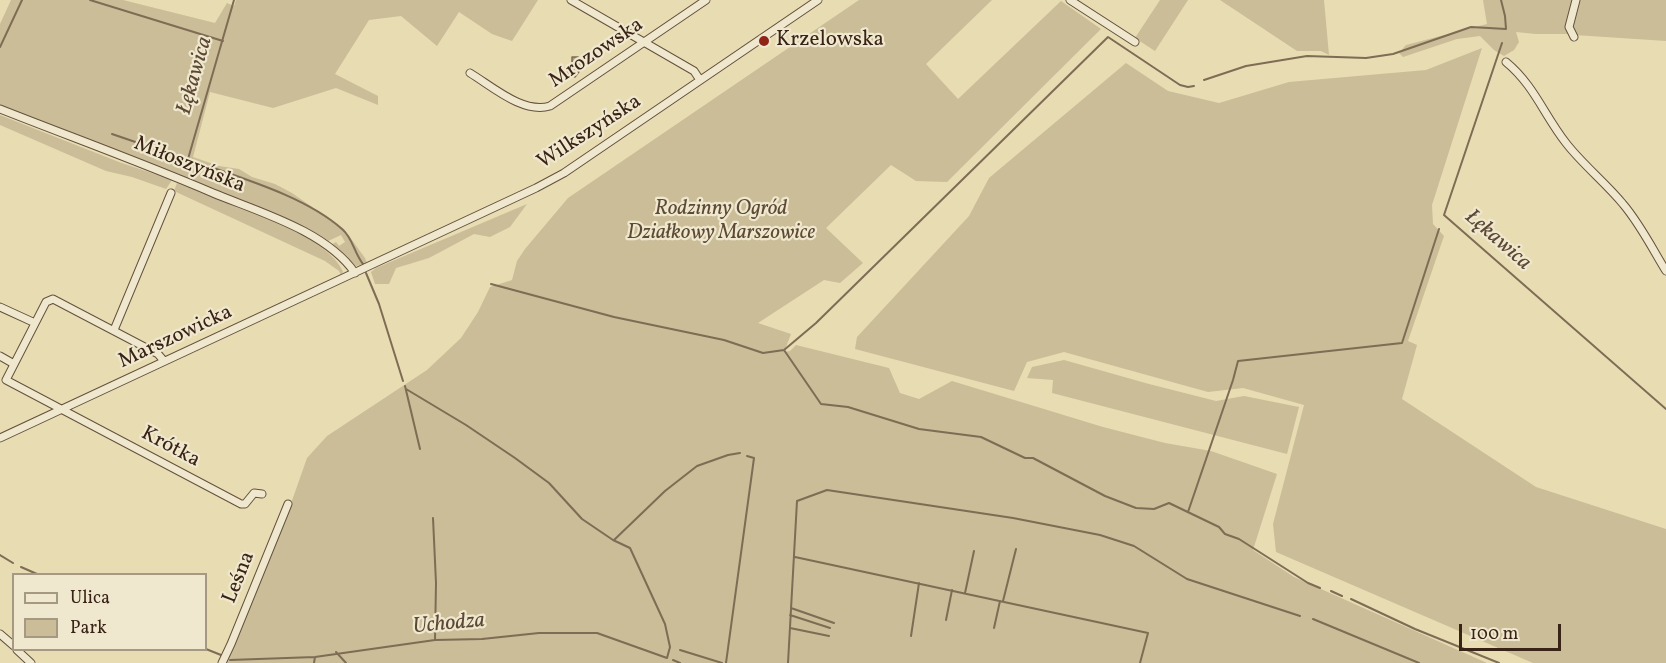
<!DOCTYPE html>
<html>
<head>
<meta charset="utf-8">
<style>
  body { margin:0 }
  #map { position:relative; width:1666px; height:663px; overflow:hidden; background:#e8dcb3; font-family:Vollkorn,serif }
  canvas { display:block }
  .legend { position:absolute; left:12px; top:573px; width:195px; height:78px; box-sizing:border-box; background:#f0e8ce; border:2px solid #a69984; margin:0; padding:8px 10px; list-style:none; font-size:18px; color:#382316 }
  .legend li { display:flex; align-items:center; gap:12px; height:30px }
  .legend b { width:30px; border:2px solid #a69984 }
  .scale { position:absolute; left:1459px; top:624px; width:102px; height:27px; box-sizing:border-box; border:3px solid #382316; border-top:0; padding-left:8px; font-size:18px; line-height:21px; white-space:nowrap; color:#382316; -webkit-text-stroke:4px #f0e8ce; paint-order:stroke }
</style>
</head>
<body>
<div id="map">
<canvas width="1666" height="663"></canvas>
<ul class="legend">
<li><b style="height:8px;background:#f0e8ce"></b>Ulica</li>
<li><b style="height:16px;background:#cabd98"></b>Park</li>
</ul>
<div class="scale">100 m</div>
</div>
<script>
const ctx = document.querySelector('canvas').getContext('2d');
ctx.lineJoin = 'round';
function paint(path, color) {
  ctx.fillStyle = color;
  ctx.fill(path, 'evenodd');
}
function strokePath(path, color, width, dash) {
  ctx.strokeStyle = color;
  ctx.lineWidth = width;
  ctx.lineCap = dash ? 'butt' : 'round';
  ctx.setLineDash(dash || []);
  ctx.stroke(path);
}
function drawText(font, color, halo, rows, align = 'center') {
  ctx.font = font + ' Vollkorn,serif';
  ctx.lineWidth = 4.5;
  ctx.setLineDash([]);
  ctx.textBaseline = 'middle';
  ctx.strokeStyle = halo;
  ctx.fillStyle = color;
  for (const [text, x, y, turn = 0] of rows) {
    ctx.save();
    ctx.translate(x, y);
    ctx.rotate((+turn || 0) * Math.PI / 180);
    ctx.textAlign = isNaN(turn) ? turn : align;
    if (halo) ctx.strokeText(text, 0, 0);
    ctx.fillText(text, 0, 0);
    ctx.restore();
  }
}
paint(new Path2D(`
  M11 0H123L215 23 227 3 234 6 236 0H538L512 41 492 34 459 12 437 46 401 16 369 20 335 74 378 96V105L336 88 273 108 210 92 193 157 219 166 239 169 252 177 275 184 292 193 344 229 365 258 367 263 356 266 331 245 336 242 339 246 345 242 341 235 326 242 292 221 232 196 0 106V24Z
  M859 0H992L926 64 958 99 1061 1 1101 29 947 182 916 181 891 165 826 228 863 263 840 283 824 280 758 323 791 334 784 352 790 351 796 345 889 368 900 393 919 399 952 381 1103 427 1165 443 1211 451 1277 474 1253 550 1294 577 1487 663H226L282 529 307 458 327 436 427 370 461 338 478 312 490 287 512 280 517 261 525 249 568 198Z
  M1160 0H1188L1155 51 1135 38Z
  M1220 0H1324L1329 55 1321 51H1297Z
  M1483 0H1573L1566 25 1568 34H1536L1516 32 1519 42 1514 50 1504 56 1494 50 1480 36 1457 39 1403 57 1399 53 1406 45 1487 24Z
  M1577 0H1666V41L1575 35C1568 24 1574 11 1577 0Z
  M1482 48 1432 205 1433 224 1444 236 1408 341 1417 345 1402 399 1536 487 1666 529V663H1533L1276 552 1273 524 1304 405 1243 388 1208 392 1064 352 1027 362 1014 391 855 349 857 337 969 216 989 178 1126 63 1168 91 1219 103 1289 82 1426 70Z
  M0 115 119 162 172 180 166 189 132 177 106 171 0 125Z
  M177 183C215 198 330 234 343 272L341 275 339 271 325 261 174 191Z
  M527 204 510 227 490 237 474 234 429 258 396 268 389 284H375L371 272 376 268Z
  M1064 360 1149 384 1216 401 1244 396 1299 407 1287 454 1052 393 1053 380 1027 378 1032 367Z`), '#cabd98');
const water = new Path2D(`
  M572 57H578L584 65 575 77 567 73 565 68 572 64Z`);
paint(water, '#ac9d7e');
strokePath(water, '#7e6c54', 1.5);
strokePath(new Path2D(`
  M90 0 223 41
  M1502 43 1444 215 1666 409
  M0 47 22 0
  M1204 80 1246 66 1307 56 1366 58 1393 54 1471 27 1506 29 1505 16 1501 0
  M112 134 191 161
  M188 159 234 0
  M199 163C244 179 306 197 342 229 353 238 354 253 363 264
  M366 273 379 304 403 381
  M491 284 614 317 724 340 763 353 784 350 821 404 848 407 919 429 981 437 1025 458H1033L1105 496 1136 508 1154 509 1169 503 1219 527 1225 534 1239 539 1308 583 1320 588
  M784 350 816 323 1108 37 1180 85 1188 87 1194 86
  M405 386 420 449
  M1188 512 1233 380 1238 361 1402 343 1439 229
  M433 518 436 583 435 640
  M614 540 665 491 697 466 728 455 740 453
  M0 555 13 563
  M795 557 1148 633 1140 663
  M21 567 37 574
  M1331 591 1342 596
  M965 593 974 551
  M1351 599 1415 629 1499 663
  M1003 601 1016 549
  M791 608 834 623
  M790 615 830 628
  M1313 619 1419 663
  M946 620 952 590
  M790 628 829 636
  M994 628 1000 601
  M911 636 919 583
  M206 649 221 655
  M680 650 722 663
  M336 652 346 663
  M230 660 315 657 435 640 482 639 539 633H597L667 658 670 647 665 624 630 548 613 540 582 519 549 483 515 458 466 425 406 389
  M673 660 680 663
  M314 663 315 657
  M726 663 754 458 747 456
  M788 663 797 501 827 490 1013 518 1100 535 1134 546 1187 579 1300 616`), '#7e6c54', 2);
const minor = new Path2D(`
  M571 0 694 71 700 80
  M1070 0 1135 42
  M1574 37 1569 27 1576 0
  M1506 62C1534 85 1544 115 1566 143 1583 165 1606 183 1623 204 1640 224 1652 248 1666 271
  M470 73C493 87 523 114 550 106L706 0
  M0 109C71 137 143 163 213 193 259 212 326 231 355 273
  M0 307 35 323
  M114 330 171 193
  M0 356 14 364
  M164 361 158 354 53 299 46 302 6 380 241 504H245L254 493 262 494
  M0 438 536 188 564 173 818 0
  M0 634 14 646
  M17 650 31 663
  M222 663 231 644 288 504`);
strokePath(minor, '#64513d', 9);
strokePath(minor, '#f0e8ce', 7);
for (const [x, y, r, color] of [
  [764,41,6,"#8f2418"]
]) {
  const dot = new Path2D();
  dot.arc(x, y, r, 0, 2 * Math.PI);
  ctx.fillStyle = color;
  ctx.fill(dot);
  strokePath(dot, '#f0e8ce', 2);
}
drawText('21px', '#382316', '#f0e8ce', [
  ["Krzelowska",776,41]
], 'left');
drawText('21px', '#382316', '#f0e8ce', [
  ["Mrozowska",597,54,-34],
  ["Wilkszyńska",590,133,-33],
  ["Miłoszyńska",189,166,22],
  ["Marszowicka",176,338,-25],
  ["Krótka",170,448,28],
  ["Leśna",240,578,-68]
]);
drawText('italic 21px', '#5c4a36', '#f0e8ce', [
  ["Rodzinny Ogród",721,210],
  ["Działkowy Marszowice",721,234]
]);
drawText('italic 22px', '#5b4835', '#f0e8ce', [
  ["Łękawica",196,76,-74],
  ["Łękawica",1497,241,41],
  ["Uchodza",449,625,-5]
]);
</script>
</body>
</html>
